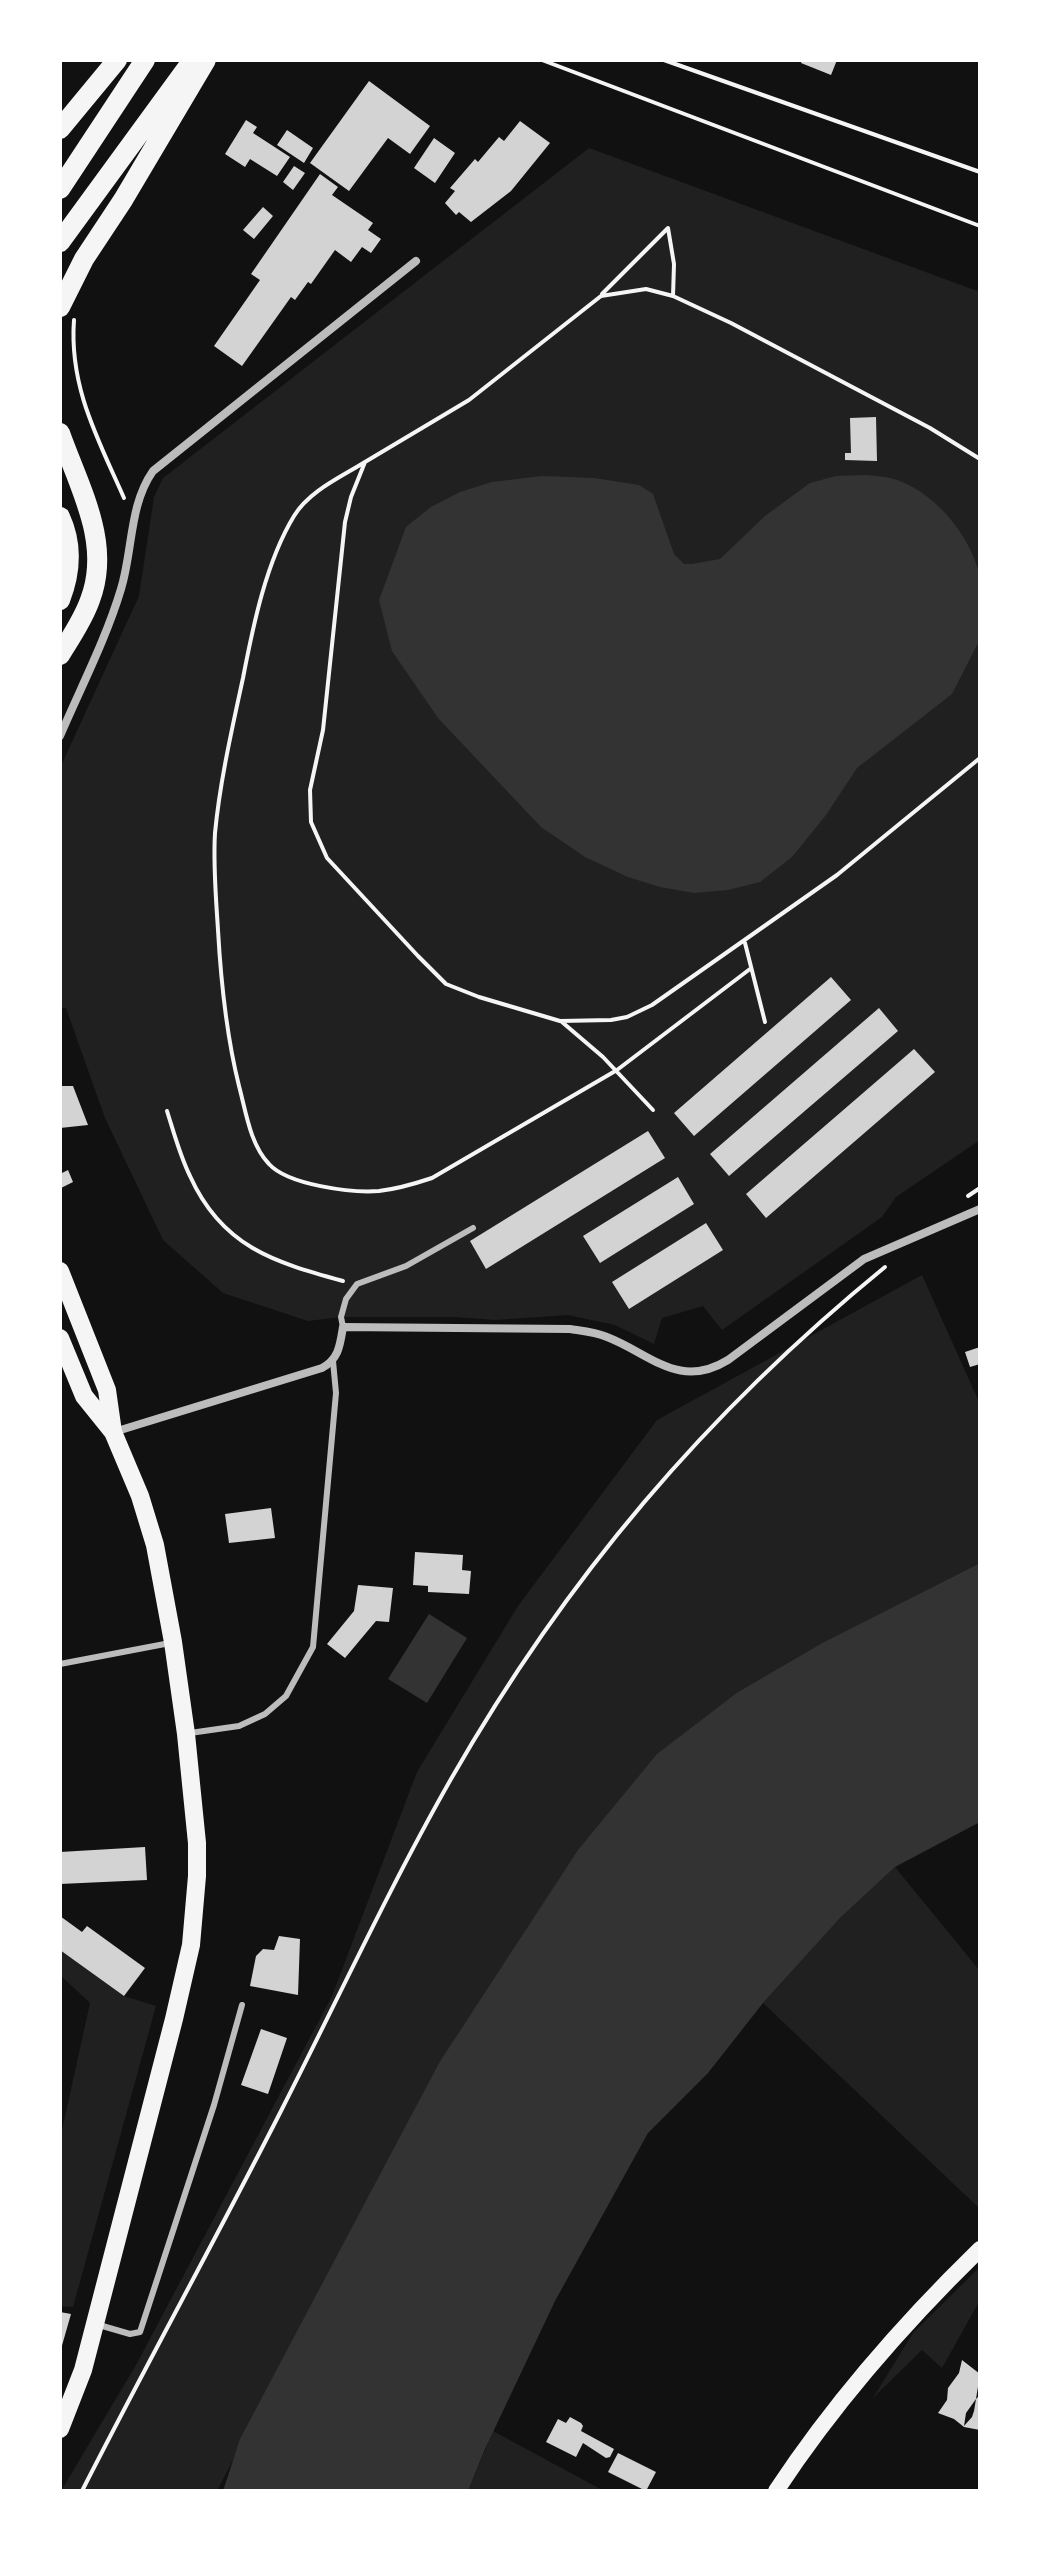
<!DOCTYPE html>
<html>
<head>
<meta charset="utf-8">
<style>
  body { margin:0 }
  #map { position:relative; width:1040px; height:2551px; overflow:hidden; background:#111; font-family:"Public Sans",sans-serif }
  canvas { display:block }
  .frame { position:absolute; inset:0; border:62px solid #fff; pointer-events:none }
</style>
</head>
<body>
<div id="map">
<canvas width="1040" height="2551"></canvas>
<div class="frame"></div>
</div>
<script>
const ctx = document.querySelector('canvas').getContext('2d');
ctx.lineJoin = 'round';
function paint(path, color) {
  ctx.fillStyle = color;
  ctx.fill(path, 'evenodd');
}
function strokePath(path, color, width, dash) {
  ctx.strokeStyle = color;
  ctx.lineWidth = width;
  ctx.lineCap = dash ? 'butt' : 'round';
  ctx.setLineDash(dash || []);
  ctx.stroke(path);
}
paint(new Path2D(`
  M589 148 980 292V1140L896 1197 882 1217 722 1330 703 1306 662 1318 654 1344 615 1325 568 1315 495 1320 456 1317H341L308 1321 223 1293 163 1240 105 1118 66 1008H60V768L139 596 154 497 163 478Z
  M922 1275 980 1404V1563L822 1643 738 1692 439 2063 217 2491H61L136 2365 332 1996 417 1772 518 1606 657 1420Z
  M895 1867 980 1971V2209L763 2003 840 1918Z
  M60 1950 124 1996 156 2006 73 2307 60 2306V2139L90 2003 60 1975Z
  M980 2267V2300L942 2368 922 2350 873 2398 913 2333Z
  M493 2431 604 2491H468Z`), '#202020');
paint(new Path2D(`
  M865 475C873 476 882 476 890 478 932 488 971 535 980 577L978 643 952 694 857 768 826 815 792 857 760 882 728 890 694 893 660 887 628 877 585 857 541 827 438 718 392 651 379 600 406 527 431 507 460 492 492 482 542 476 594 478 639 485 653 494 674 554 684 564H692L720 559 765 516 810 483 836 476Z
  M980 1563V1822L895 1867 840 1918 763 2003 708 2073 648 2133 555 2301 485 2449 468 2491H223L240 2439 439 2063 578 1850 657 1754 738 1692 822 1643Z
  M429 1614 467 1638 427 1703 388 1679Z`), '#333');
paint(new Path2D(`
  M802 60H837L831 75 801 63Z
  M369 81 430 126 410 154 388 138 349 191 310 163Z
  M246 120 257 127 253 133 290 157 277 176 250 159 245 167 225 154Z
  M520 121 550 143 511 191 471 222 459 212 456 215 445 203 455 191 450 188 475 159 478 162 499 137 504 141Z
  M287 130 313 148 304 163 277 145Z
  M434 138 455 153 435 183 414 168Z
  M294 166 305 173 293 190 283 182Z
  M320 174 338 187 332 195 373 223 368 230 381 239 371 253 362 247 351 262 335 250 311 284 308 282 295 300 291 297 242 366 214 346 260 280 251 274Z
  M263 207 273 216 254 239 243 230Z
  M876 417 877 461 845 460V453H851L850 418Z
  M831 977 851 1000 694 1136 674 1113Z
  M879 1008 898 1031 729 1176 710 1154Z
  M914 1049 935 1072 766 1218 746 1194Z
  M60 1086H73L88 1125 60 1128Z
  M648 1131 665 1158 486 1269 470 1241Z
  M68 1170 73 1182 61 1188 60 1174Z
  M678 1177 694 1204 600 1263 583 1236Z
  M706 1223 723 1250 629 1309 612 1282Z
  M980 1347V1364L970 1367 965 1352Z
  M271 1508 275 1538 229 1543 225 1514Z
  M415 1552 463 1555 462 1570 471 1571 469 1594 428 1592V1586L413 1585Z
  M358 1585 393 1588 389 1622 376 1621 345 1658 327 1644 354 1611Z
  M145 1847 147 1880 60 1884V1852Z
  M60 1916 82 1932 87 1926 145 1968 124 1996 60 1950Z
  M279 1936 300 1939 298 1995 250 1986 256 1956 263 1949 274 1950Z
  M261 2029 287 2038 268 2094 241 2085Z
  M60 2312 71 2314 61 2349H60Z
  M962 2360 980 2374 976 2399 966 2413 964 2426 972 2417 974 2411 976 2399 980 2395V2430L964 2427 954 2419 938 2413 947 2400 948 2388 959 2373Z
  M570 2417 581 2423 583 2426 581 2431 614 2449 610 2457 606 2458 583 2443 576 2457 546 2442 558 2419 566 2423Z
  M618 2453 656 2472 646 2491 608 2472Z`), '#d3d3d3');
strokePath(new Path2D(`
  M542 60 980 226
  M664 60 980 172
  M668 228 674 264 673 296
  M602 294 668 228
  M74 320C69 387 98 439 124 498
  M980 459 930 428 731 323 673 296 646 289 601 296 469 400 365 462 351 497 345 522 323 730 310 790 311 822 327 858 418 956 446 984 479 997 560 1021 611 1020 627 1017 652 1005 837 875 980 758
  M365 462C341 477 309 491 294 516 266 562 253 626 243 678 232 729 220 781 215 833 213 865 216 898 218 930 221 983 226 1034 239 1086 246 1112 250 1144 269 1164 288 1185 351 1193 379 1191 397 1189 414 1184 432 1178L617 1070 750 969
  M745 943 765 1022
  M562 1022 603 1057 653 1110
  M167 1111C174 1133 180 1156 190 1176 222 1247 274 1262 343 1281
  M968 1196 980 1188
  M82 2491C147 2363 217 2237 282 2109 338 1999 390 1886 451 1779 566 1578 706 1413 885 1267`), '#f5f5f5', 4);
strokePath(new Path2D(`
  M343 1327 341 1317 346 1299 357 1284 406 1266 473 1228
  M60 1664 170 1643
  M190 1733 239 1726 265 1714 286 1696 313 1647 336 1393 333 1361
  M99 2325 130 2334 140 2332 214 2105 242 2005`), '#bcbcbc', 6);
strokePath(new Path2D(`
  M60 736C81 687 106 639 121 589 133 550 129 505 153 471L416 261
  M114 1432 322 1368C339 1359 340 1345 343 1327L570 1329C583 1331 595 1332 607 1337 651 1354 679 1390 728 1360L864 1259 980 1209`), '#bcbcbc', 8);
strokePath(new Path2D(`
  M776 2491C834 2403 904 2323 980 2249`), '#f5f5f5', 16);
strokePath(new Path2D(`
  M60 1271 107 1390 113 1432
  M60 1338 84 1396 113 1432 140 1496 155 1545 173 1642 186 1734 197 1843V1876L191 1945 174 2019 83 2370 60 2429`), '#f5f5f5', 18);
strokePath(new Path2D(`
  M60 129 117 60
  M60 189 145 60
  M60 242 190 64
  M60 307 84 259 123 200 206 60
  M60 433C79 487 112 543 90 600 83 620 71 637 60 655
  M60 517C73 545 71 572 60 600`), '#f5f5f5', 20);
</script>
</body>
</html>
